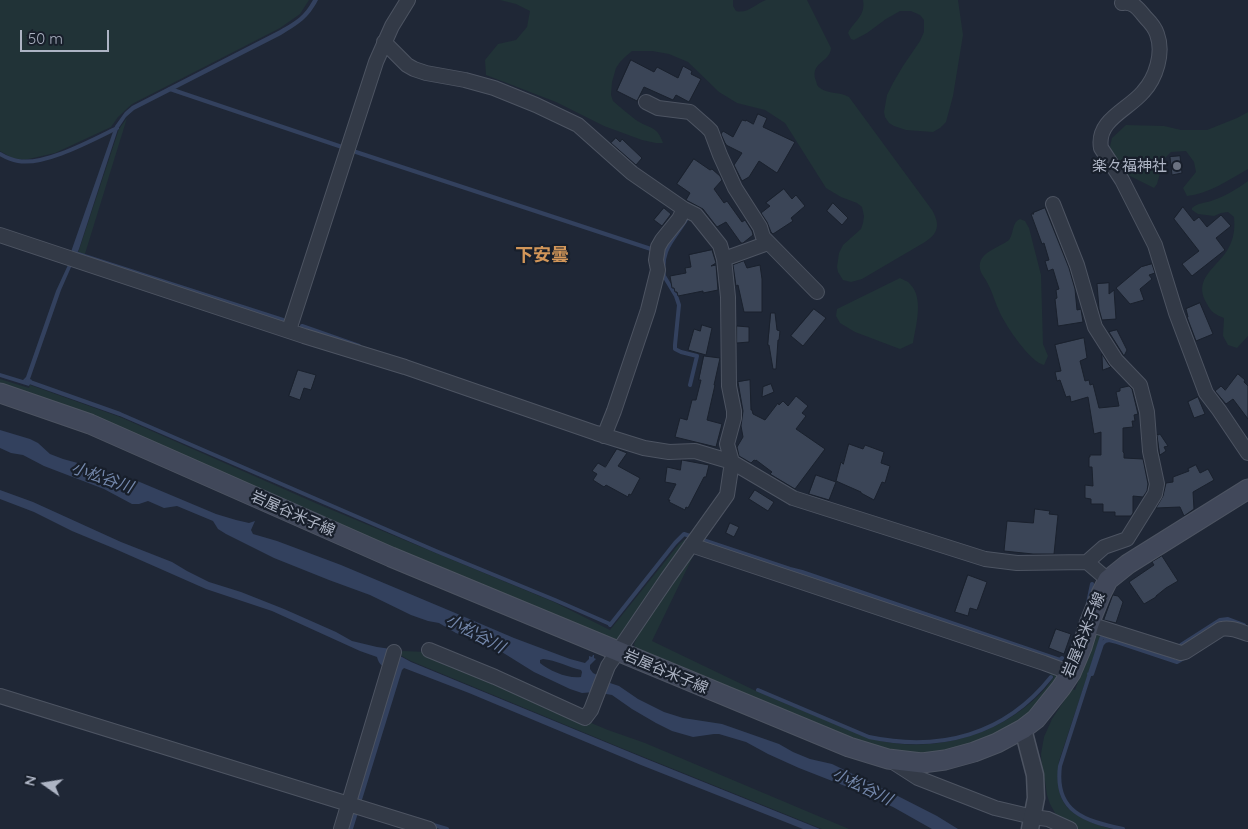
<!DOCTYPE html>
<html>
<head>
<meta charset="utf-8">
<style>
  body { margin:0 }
  #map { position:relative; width:1248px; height:829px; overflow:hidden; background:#1f2736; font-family:Quicksand,sans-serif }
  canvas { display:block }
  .north { position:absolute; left:20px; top:759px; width:50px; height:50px; -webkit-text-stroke:4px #181f2b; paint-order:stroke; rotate:283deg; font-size:14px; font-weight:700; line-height:20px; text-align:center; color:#adb4c4 }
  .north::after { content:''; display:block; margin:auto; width:18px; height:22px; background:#adb4c4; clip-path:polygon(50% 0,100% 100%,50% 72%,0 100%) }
  .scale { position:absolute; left:20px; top:30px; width:89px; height:22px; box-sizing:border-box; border:2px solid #adb4c4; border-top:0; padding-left:6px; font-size:15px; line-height:18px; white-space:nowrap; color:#adb4c4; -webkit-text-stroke:4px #181f2b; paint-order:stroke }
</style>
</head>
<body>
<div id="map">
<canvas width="1248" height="829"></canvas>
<div class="north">N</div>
<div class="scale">50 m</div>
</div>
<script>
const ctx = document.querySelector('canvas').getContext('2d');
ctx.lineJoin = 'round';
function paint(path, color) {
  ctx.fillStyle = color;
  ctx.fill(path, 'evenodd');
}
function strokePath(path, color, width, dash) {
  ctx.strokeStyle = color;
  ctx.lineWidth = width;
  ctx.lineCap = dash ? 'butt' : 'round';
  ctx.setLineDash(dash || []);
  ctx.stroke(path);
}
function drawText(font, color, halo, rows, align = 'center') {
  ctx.font = font + ' Quicksand,"Noto Sans JP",sans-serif';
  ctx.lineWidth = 4.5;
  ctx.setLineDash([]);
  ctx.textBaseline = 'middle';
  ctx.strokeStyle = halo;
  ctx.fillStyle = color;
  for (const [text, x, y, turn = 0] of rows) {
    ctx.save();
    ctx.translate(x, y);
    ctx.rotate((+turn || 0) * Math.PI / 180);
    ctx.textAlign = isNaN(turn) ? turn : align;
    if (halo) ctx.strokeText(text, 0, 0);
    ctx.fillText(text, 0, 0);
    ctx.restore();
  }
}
paint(new Path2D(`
  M0 0H309L300 14 280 28 132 104 118 117 111 127 55 153 24 160 12 158 0 151Z
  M500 0H733V6L736 11C748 14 755 4 766 0 773 0 798 0 807 0L831 48C830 63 809 62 816 81 817 84 817 86 820 88 828 94 841 92 849 97L932 210C940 224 939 233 925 242L862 279 851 282 843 280 838 272 837 267 839 253 843 245 861 229 863 223 864 216 862 207 857 203 841 197 826 188 785 123 765 110 737 103 719 92 688 62 669 54 652 51H632L625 57 620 62 616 68 612 82 611 95 613 101C620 107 628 114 636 120 649 129 657 125 663 143H656L642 140 604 126 556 102 486 75 485 60 498 44 516 40 527 27 530 11 516 4Z
  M863 0H958L963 35 953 96 946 122 940 128 933 132 906 130 894 126 889 123 885 117 884 112 887 95 893 83 903 66 920 41 924 32V20L920 15 911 11H900L886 19 867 33 854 40 851 39 848 33C854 21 866 16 863 0Z
  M1248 112V169C1229 180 1208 194 1187 196L1183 188 1196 172 1194 162 1186 151 1171 152 1164 159 1157 184 1154 188 1120 171 1111 153 1110 146 1112 138 1126 125 1164 126 1181 130H1207L1237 118Z
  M127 118 84 257 77 256 119 129Z
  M1248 181V336L1237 348 1228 345 1223 336 1224 318C1216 315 1211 312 1207 304 1191 278 1219 267 1229 247 1234 238 1235 228 1234 217L1228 212 1221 213 1214 216 1198 214 1192 210V208C1198 203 1204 203 1211 201 1224 197 1237 189 1248 181Z
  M1020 219 1025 221 1029 228 1041 275 1043 344 1048 356 1044 365C1030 362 1006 326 1000 313 995 303 993 293 988 284 985 277 978 272 980 263 983 251 1000 247 1009 240 1014 233 1012 222 1020 219Z
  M900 278C903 280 908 281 910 284 924 298 916 325 913 343L900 349 855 332 840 323 836 316 837 309Z
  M0 379 29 388 30 385 120 417 320 505 554 602 610 630 679 544 684 540H688L618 641H614L0 386Z
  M696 550 652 641 756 691 868 738C879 741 890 743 902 744 953 748 1006 729 1042 692 1046 688 1050 682 1054 677L1029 660 1058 672 1059 679 1034 708 1022 718 1011 726 976 744 930 754H915L875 750 636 651 634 644 644 622 688 556Z
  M1096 633 1103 635 1100 638 1059 761C1053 807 1070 816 1111 829H1078L1067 823 1055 813 1050 804 1047 795 1045 781 1044 780 1042 771 1041 754 1044 737 1052 719 1072 689 1075 690Z
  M403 651 426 652 579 718 608 730 645 743 849 829H822L619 747 411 661 398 654 400 652Z`), '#213337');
paint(new Path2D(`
  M313 0H318C308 19 299 24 281 35L134 110 126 117 118 129 79 249 61 290 30 379 32 380 29 386 0 377V373L23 380 26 377 56 291 68 265 72 249 115 126 125 112 132 106 280 30C296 21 304 16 313 0Z
  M0 430 30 439 38 443 50 454 63 459 85 465 109 477 135 480 216 514 236 520 249 523 255 521 251 530 253 534 277 541 341 565 460 615 514 638 570 659 585 663 589 659V656L592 657 593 655H594V658L596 659 590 665V669L593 673 601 677 607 682 619 686 638 699 664 712 683 718 722 724 779 744 793 752 810 759 832 764 888 791 937 816 958 829H932L893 807 845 786 799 768 768 754 746 742 719 734H714L693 737 672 731 656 723 632 709 612 695 595 692 582 693 570 689 534 672 497 649 456 633 439 623 428 621 411 615 370 595 329 580 274 558 226 534 218 529 213 521 177 506 164 508 148 501 139 504H132L104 489 44 466 23 455 11 453 0 448ZM543 659C556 660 568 667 581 670L582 672 581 677C568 679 550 671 540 663V660Z
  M0 490 33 502 121 542 172 562 187 571 209 582 241 592 284 609 336 632 352 641 377 647 391 649V651L411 662 644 758 820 829H803L641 765 469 693 404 668 402 670 353 829H348L395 673C388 665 381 671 377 657L360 651 272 611 206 589 113 548 72 531 34 512 0 499Z`), '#33415e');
strokePath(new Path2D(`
  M170 89 342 147
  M356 152 654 250
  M0 154C5 157 12 160 18 161 45 166 92 140 117 128
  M687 218C675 239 660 248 664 276L676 296 679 305 675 345V349L681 352 697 356 690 385
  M75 253 283 320
  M302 326 359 346
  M27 381 120 414 436 551 555 600 610 624
  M700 539 790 569 802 572 1060 660 1062 658
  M1088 603 1092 584
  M610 625 675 543 684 534 693 537
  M1112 638 1102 637 1101 639 1060 766C1054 812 1085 821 1123 829
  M1181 645 1220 620 1228 619 1244 625
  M1089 674H1092L1102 644 1105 641 1109 640 1117 642 1177 662 1184 658
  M758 690 869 737C940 752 1005 735 1051 677
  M430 824 447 829`), '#33415e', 4);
const building = new Path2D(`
  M631 60 654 72 657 67 678 78 683 66 692 71 691 74 701 79 689 102 676 95 673 100 644 87 637 101 617 91Z
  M758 114 767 118 763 127 795 142 777 173 759 161 749 177 742 181 734 165 742 153 726 145V144L725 143 721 134 723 131 733 137 742 120 746 121V120L753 124Z
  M616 138 620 142 622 139 642 158 636 165 611 143Z
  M1180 156 1182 173 1172 175 1170 157Z
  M694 159 710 170 712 169 720 176 722 180 714 189 724 203 727 201 742 222 745 220 752 231 753 235 743 243H741L726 222 717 227 703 209 686 200 690 193 677 184Z
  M784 189 792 199 796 195 805 206 791 218 793 221 773 234 771 232 767 222 761 213 770 206 766 203Z
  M833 203 848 218 842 225 827 211Z
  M1183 207 1194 221 1199 217 1207 227 1221 215 1231 226 1216 238 1225 250 1192 276 1182 264 1199 251 1174 219Z
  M664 208 671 214 662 226 654 220Z
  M1045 208 1069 268 1075 289 1077 310 1081 309 1083 322 1058 326 1055 299 1057 298 1056 290 1059 289 1053 269 1048 271 1045 261 1049 260 1044 243 1042 244 1031 214H1034L1033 213Z
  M712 250 716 263 711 266 716 265 718 290 703 293V291L678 296 677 292H675L674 288H672L670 276 686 273 685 268 691 267 689 255Z
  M744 261 747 268 760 265 762 279V312H744L738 285 736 286 733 265Z
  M1152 264 1155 273 1149 275 1152 279 1140 289 1144 300 1130 304 1116 288 1141 267Z
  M1109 283V294L1114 290 1116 319 1102 320 1099 309 1097 284Z
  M1200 303 1213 334 1196 341 1187 317H1188L1186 309Z
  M814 309 826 318 803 346 791 336Z
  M771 313H775L777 330 780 331 779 340H778L776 369H773L769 345H768Z
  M702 325 712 328 706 355 688 350 694 329 700 331Z
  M737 326 749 327V342L737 343Z
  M1117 330 1127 350 1124 356 1109 332Z
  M1084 338 1087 358 1080 361 1085 381 1089 380 1090 385 1093 384 1099 408 1119 406 1116 392 1120 391V388L1129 386 1132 389 1138 414 1134 415 1135 421H1132L1133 427 1123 428V452L1124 453V458L1143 459 1148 484 1147 491 1143 497 1133 496V513L1131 516H1115V512H1103V504H1091V499L1085 498V485L1093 486 1092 467H1089V457H1090V455H1101V432L1094 434 1088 397 1071 402 1070 396 1066 397 1060 380 1057 381 1055 372 1061 371 1055 345Z
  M1102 354 1109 365 1111 367 1103 370Z
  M704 356 720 358 714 385H715L707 420 722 424 716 447 675 437 680 418 687 420 692 400H696L701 380H699Z
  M298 370 316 375 311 390 304 388 300 400 289 396Z
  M1238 374 1245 380 1244 382 1248 386V419L1233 399 1226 404 1215 391 1221 386 1225 390Z
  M750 380 751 410H752L753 414 765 420 778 403 779 405 783 401 788 406 796 396 808 406 802 413 806 416 796 429 825 449 795 489 770 474 772 472 756 460V461L754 460 751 463 739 456 737 447 743 437 741 426 743 411 738 382Z
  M771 384 774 392 762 397 763 387Z
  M1198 397 1205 414 1194 418 1188 402Z
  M1157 434 1158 435 1160 434 1168 446 1164 447 1166 451 1160 455Z
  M849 444 863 449 865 445 884 452 881 463 890 466 885 483 882 482 874 500 861 493V492L836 481 841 462 843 464Z
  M617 449 627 453 618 466 640 478 631 495 629 494 628 497 606 485 604 487 593 480 597 474 592 471 598 463 605 467Z
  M682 460 709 465 706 477H704L688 508 686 507 685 510 669 502 670 500H668L676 484 665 482 667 467 680 470Z
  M1196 465 1200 473 1208 469 1214 480 1193 492 1194 509 1184 516 1180 507 1156 508 1163 496 1166 483 1173 482V477L1189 471 1188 469Z
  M816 475 836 482 829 500 809 494Z
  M755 490 774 502 768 511 749 499Z
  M1035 509 1050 511 1049 514 1058 515 1054 554H1033L1004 551 1007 521 1033 523Z
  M730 523 739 527 734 537 726 533Z
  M1162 556 1178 581 1166 588 1156 596V597L1144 604 1129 582 1154 565 1152 562Z
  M968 575 987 582 977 610 970 608 968 616 955 612Z
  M1113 595 1118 596 1123 602 1116 623 1104 620Z
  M1056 629 1071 634 1064 654 1049 648Z`);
paint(building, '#3b4557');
strokePath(building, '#1a212d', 1);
const minor = new Path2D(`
  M1122 3C1134 1 1139 10 1146 18 1151 23 1155 28 1157 34 1164 53 1156 78 1143 92 1128 110 1096 120 1101 148L1122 180 1155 245 1176 313 1206 393 1219 410 1248 453
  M384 42 407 65 414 69 426 73 465 80 494 88 536 105 578 125 632 173 684 209 696 215 720 245 724 259 728 297 729 386 734 411V418L727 444 732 462 727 495 667 579 608 666 591 710 585 718 495 677 429 650
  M646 102 658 108 690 112 707 127 711 131 720 155 735 188 760 227 763 237 817 292
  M1053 204 1077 265 1095 327 1116 360 1140 385 1147 412 1150 451 1157 484 1155 494 1127 539 1104 547 1087 562
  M0 235 304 336 405 367 596 433 644 448 669 452 695 451 732 462 793 498 985 559 1017 563 1087 562 1108 580
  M724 259 768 243
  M289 330 376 62 392 26 408 0
  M604 436 614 411 648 310 658 270 656 260 658 247 662 240 679 219 684 209
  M691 545 1044 663 1071 673
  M1089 624 1181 653 1185 652 1221 629C1231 627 1239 631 1248 634
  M0 696 429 829
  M890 760 918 778 995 808 1033 817 1048 819 1070 829
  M341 829 394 652`);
const tertiary = new Path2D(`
  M1023 729 1035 775 1036 798 1030 829`);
const secondary = new Path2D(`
  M0 393 90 424 391 557 849 747 888 759 922 763 945 760 974 752 997 743 1023 729 1036 719 1061 688 1071 673 1082 647 1089 624 1101 594 1108 580 1128 564 1248 489`);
strokePath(minor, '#4d5462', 16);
strokePath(tertiary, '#4d5462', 19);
strokePath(secondary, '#4d5462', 21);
strokePath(minor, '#333a47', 14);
strokePath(tertiary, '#333a47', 16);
strokePath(secondary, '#41485a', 19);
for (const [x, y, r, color] of [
  [1177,166,5,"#6b7280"]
]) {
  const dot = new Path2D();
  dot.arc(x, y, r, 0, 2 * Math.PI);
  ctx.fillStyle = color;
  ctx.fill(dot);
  strokePath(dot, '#181f2b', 2);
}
drawText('15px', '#adb4c4', '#181f2b', [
  ["楽々福神社",1167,166]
], 'right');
drawText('15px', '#adb4c4', '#181f2b', [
  ["岩屋谷米子線",293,514,24],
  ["岩屋谷米子線",1084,635,-68],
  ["岩屋谷米子線",666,672,23]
]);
drawText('italic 16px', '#7488ac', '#181f2b', [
  ["小松谷川",102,478,19],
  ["小松谷川",475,634,28],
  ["小松谷川",862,787,26]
]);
drawText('bold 18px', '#d29659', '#181f2b', [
  ["下安曇",542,256]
]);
</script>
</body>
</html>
